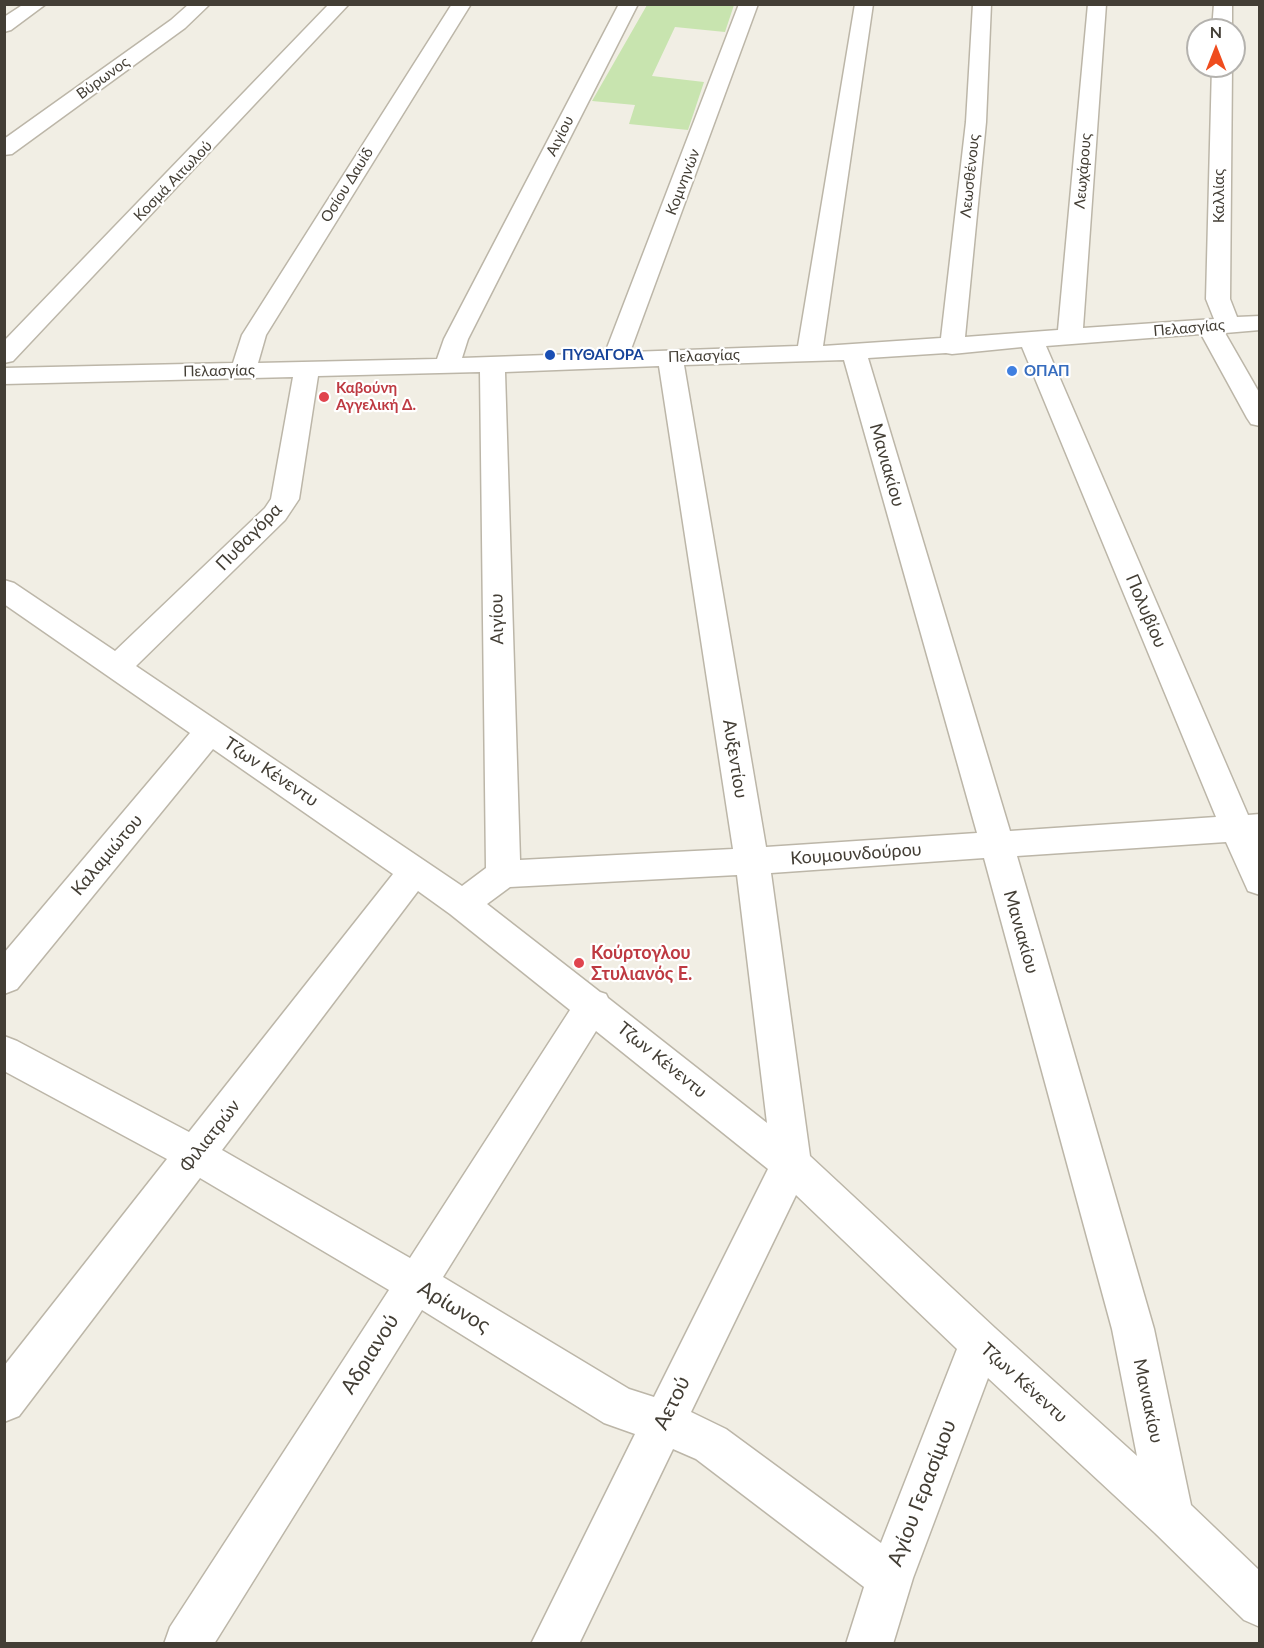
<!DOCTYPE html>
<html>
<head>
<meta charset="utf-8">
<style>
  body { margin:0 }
  #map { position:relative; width:1264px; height:1648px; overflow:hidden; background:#f1eee4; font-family:Lato,sans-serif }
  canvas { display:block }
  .frame { position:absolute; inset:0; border:6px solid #433e35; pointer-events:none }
  .north { position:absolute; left:1186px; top:18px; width:60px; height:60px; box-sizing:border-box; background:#fff; border:2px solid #b4b2ae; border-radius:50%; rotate:0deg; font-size:16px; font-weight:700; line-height:24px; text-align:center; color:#433e35 }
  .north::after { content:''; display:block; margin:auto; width:21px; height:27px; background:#ef4c1e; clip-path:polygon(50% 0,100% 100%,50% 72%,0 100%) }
</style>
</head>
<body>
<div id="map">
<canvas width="1264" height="1648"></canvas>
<div class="frame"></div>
<div class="north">N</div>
</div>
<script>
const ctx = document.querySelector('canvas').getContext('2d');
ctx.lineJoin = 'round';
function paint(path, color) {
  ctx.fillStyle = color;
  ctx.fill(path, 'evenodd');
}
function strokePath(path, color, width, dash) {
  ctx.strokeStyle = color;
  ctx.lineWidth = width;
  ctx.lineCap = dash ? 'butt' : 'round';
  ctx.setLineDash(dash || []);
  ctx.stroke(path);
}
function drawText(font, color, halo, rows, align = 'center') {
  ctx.font = font + ' Lato,sans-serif';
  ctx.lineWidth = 4.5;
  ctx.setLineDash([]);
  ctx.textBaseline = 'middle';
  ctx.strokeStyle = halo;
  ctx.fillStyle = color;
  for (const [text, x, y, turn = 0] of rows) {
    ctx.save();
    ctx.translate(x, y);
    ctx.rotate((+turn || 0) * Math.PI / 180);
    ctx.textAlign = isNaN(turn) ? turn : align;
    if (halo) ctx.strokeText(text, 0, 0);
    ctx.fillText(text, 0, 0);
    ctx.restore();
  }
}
paint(new Path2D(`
  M647 5H734L725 32 675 27 652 76 704 82 688 130 629 124 635 105 592 101Z`), '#c8e4af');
const minor = new Path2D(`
  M24 4H46L11 30 4 32V17Z
  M189 4H210L185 28 12 154 4 155V139L171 20Z
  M329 4H349L13 361 4 363V341Z
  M452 4H471L266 335 258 363 437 359 444 339 619 4H638L468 339 462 358 605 353 739 4H758L630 352 798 346 855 4H873L823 346 941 338 966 122 973 4H991L986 122 965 337 1058 330 1088 4H1106L1083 328 1214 319 1206 299 1212 66H1232L1230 299 1237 317 1260 316V330L1225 333 1260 394V426L1251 424 1247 418 1201 334 1046 346 1248 815 1260 814V895L1248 891 1226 842 1017 856 1154 1329 1191 1505 1260 1571V1627L1244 1620 1155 1533 988 1378 913 1578 893 1644H846L864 1587 696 1459 673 1449 579 1644H531L635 1434 604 1423 422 1310 214 1644H164L170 1627 389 1290 200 1178 19 1416 4 1422V1366L167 1159 4 1071V1036L17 1041 189 1132 393 874 213 749 17 989 4 994V953L190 733 4 604V580L14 583 115 651 265 508 271 499 293 377 4 384V368L233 363 242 335ZM1022 347 1216 817 1010 831 868 358 946 353 952 354ZM844 360 977 833 766 847 684 365ZM659 366 733 849 520 860 505 372ZM480 372 486 868 462 886 136 666 285 520 299 499 318 376ZM984 858 1112 1329 1137 1456 995 1328 810 1156 771 873ZM737 875 767 1123 608 998 606 994 600 992 487 904 510 887ZM418 891 450 914 570 1010 410 1258 222 1150ZM596 1031 768 1169 654 1397 629 1389 443 1277ZM796 1195 957 1349 881 1543 726 1429 691 1412Z
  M1214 4H1232V30H1212Z`);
strokePath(minor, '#bcb6a8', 3);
paint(minor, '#fff');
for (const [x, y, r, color] of [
  [550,355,6,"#1a4fb4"],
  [1012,371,6,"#3f7fe0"],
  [324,397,6,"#e0444e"],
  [579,963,6,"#e0444e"]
]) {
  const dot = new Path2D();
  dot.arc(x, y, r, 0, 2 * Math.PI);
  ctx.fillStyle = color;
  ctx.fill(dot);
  strokePath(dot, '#fff', 2);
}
drawText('15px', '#433e35', '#fff', [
  ["Βύρωνος",103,78,-36],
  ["Αιγίου",560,136,-63],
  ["Λεωχάρους",1083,171,-85],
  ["Λεωσθένους",970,176,-84],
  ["Κοσμά Αιτωλού",173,181,-46],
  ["Κομνηνών",683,182,-69],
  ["Οσίου Δαυίδ",347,185,-58],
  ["Καλλίας",1219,196,-90],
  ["Πελασγίας",1189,328,-5],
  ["Πελασγίας",704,356,-2],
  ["Πελασγίας",219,371,-1]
]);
drawText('bold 15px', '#164399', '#fff', [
  ["ΠΥΘΑΓΟΡΑ",562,355]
], 'left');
drawText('bold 15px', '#366cbe', '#fff', [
  ["ΟΠΑΠ",1024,371]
], 'left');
drawText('bold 15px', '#be3a42', '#fff', [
  ["Καβούνη",336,388],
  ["Αγγελική Δ.",336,405]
], 'left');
drawText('18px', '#433e35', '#fff', [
  ["Μανιακίου",887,465,74],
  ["Πυθαγόρα",249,537,-46],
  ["Πολυβίου",1146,611,67],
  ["Αιγίου",497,619,-91],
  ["Αυξεντίου",735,759,81],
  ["Τζων Κένεντυ",271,772,34],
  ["Κουμουνδούρου",856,854,-4],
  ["Καλαμιώτου",107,855,-50],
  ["Μανιακίου",1021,932,74],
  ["Τζων Κένεντυ",662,1060,39],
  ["Φιλιατρών",210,1136,-52],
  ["Τζων Κένεντυ",1024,1383,42],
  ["Μανιακίου",1148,1401,78]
]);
drawText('bold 18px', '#be3a42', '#fff', [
  ["Κούρτογλου",591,953],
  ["Στυλιανός Ε.",591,974]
], 'left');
drawText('21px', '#433e35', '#fff', [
  ["Αρίωνος",454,1307,31],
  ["Αδριανού",370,1354,-58],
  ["Αετού",672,1403,-64],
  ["Αγίου Γερασίμου",922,1493,-69]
]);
</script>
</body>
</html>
